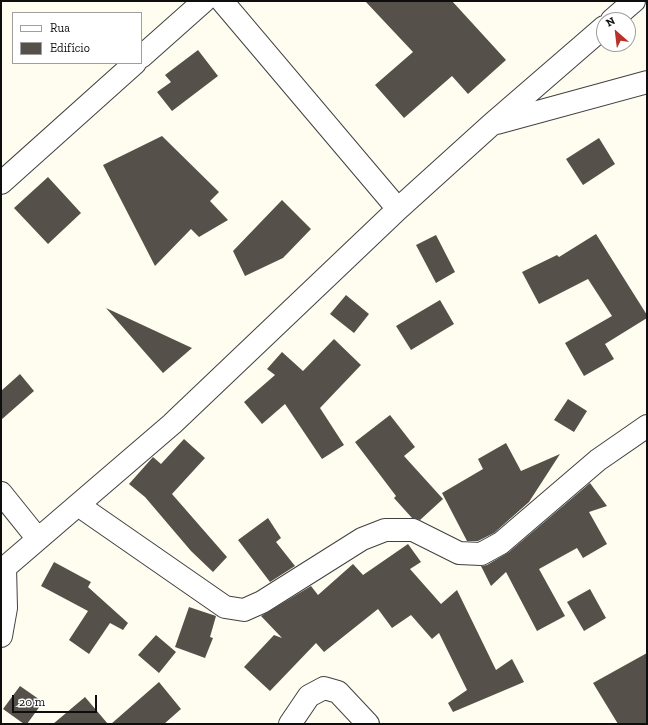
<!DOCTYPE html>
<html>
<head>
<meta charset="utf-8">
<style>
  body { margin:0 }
  #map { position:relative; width:648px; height:725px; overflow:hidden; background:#fffdef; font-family:"Zilla Slab",serif }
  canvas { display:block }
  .frame { position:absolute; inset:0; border:2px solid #0e0e0e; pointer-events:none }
  .legend { position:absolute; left:12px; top:12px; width:130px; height:52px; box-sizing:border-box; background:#fff; border:1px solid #9f9f9f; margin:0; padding:5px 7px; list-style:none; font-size:12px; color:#0e0e0e }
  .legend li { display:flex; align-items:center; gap:8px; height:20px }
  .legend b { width:20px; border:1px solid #9f9f9f }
  .north { position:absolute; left:596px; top:12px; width:40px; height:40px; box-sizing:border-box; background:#fff; border:1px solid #9f9f9f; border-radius:50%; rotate:332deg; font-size:11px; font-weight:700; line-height:16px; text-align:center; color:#0e0e0e }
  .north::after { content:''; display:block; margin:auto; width:14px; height:18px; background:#ba3129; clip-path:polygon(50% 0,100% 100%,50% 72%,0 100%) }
  .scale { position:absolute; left:12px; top:695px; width:85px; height:18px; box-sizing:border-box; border:2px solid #0e0e0e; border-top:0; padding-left:5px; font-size:12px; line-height:14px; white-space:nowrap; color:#0e0e0e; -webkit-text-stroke:3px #fff; paint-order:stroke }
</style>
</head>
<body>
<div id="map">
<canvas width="648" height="725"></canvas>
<div class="frame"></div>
<ul class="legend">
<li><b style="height:5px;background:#fff"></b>Rua</li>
<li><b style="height:11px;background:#56504a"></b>Edifício</li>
</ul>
<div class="north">N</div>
<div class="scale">20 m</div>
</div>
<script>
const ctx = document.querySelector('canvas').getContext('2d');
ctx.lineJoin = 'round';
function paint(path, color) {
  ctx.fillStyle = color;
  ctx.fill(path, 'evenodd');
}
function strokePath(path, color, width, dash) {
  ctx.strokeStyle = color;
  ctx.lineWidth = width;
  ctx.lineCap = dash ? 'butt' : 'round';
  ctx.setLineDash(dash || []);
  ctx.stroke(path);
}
paint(new Path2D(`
  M365 1H452L506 60 468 94 452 76 404 118 375 85 413 52Z
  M198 50 218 76 172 111 157 92 171 82 165 75Z
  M162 136 219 192 210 201 228 220 199 237 191 229 155 266 103 165Z
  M599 138 615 164 583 185 566 159Z
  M48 177 81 213 48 244 14 208Z
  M282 200 311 229 283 258 245 276 233 251Z
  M596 234 647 315V318L605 344 614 359 584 376 565 343 612 316 588 279 539 304 522 272 557 255 559 257Z
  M436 235 455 272 436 283 416 245Z
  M346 295 369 314 354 333 330 314Z
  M440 300 454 324 411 350 396 326Z
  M106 308 192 348 163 373Z
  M334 339 361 365 320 408 344 445 322 459 285 404 262 424 244 402 275 375 267 369 282 352 303 371Z
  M20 374 34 391 1 420V391Z
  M568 399 587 411 574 432 554 420Z
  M390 415 415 447 404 456 443 499 420 520 412 518 394 498 396 496 355 442Z
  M184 439 205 458 172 494 227 557 213 572 191 551 145 497 129 484 153 457 161 464Z
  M506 443 521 471 560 454 529 502 494 533 478 541H467L442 493 483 469 478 459Z
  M590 483 607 506 589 512 607 544 583 558 577 548 539 569 565 616 537 631 506 572 491 586 481 566 487 565 509 552Z
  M268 518 281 538 276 542 295 566 270 582 238 540Z
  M408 544 421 562 410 569 441 604 457 590 496 670 512 659 524 682 453 712 448 703 467 690 439 633 432 639 411 615 392 628 378 609 324 652 316 643 270 691 244 667 274 635 282 638 261 616 311 586 318 595 353 564 363 575Z
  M54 562 91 582 88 587 128 623 123 630 110 623 89 654 69 640 88 611 41 586Z
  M590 589 606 618 584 631 567 602Z
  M189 607 216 616 210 637 213 638 205 658 175 647Z
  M156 635 176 652 159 673 138 655Z
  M647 653V724H618L593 683Z
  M159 682 181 709 164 724H111Z
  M20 686 43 702 27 724H24L3 709Z
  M85 697 108 724H53Z`), '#56504a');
const minor = new Path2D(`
  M222 1 398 209
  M612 20 634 1
  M141 57 204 1
  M497 123 647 82
  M1 183 135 63
  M1 493 38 539
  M78 505 225 607 244 610 262 602 362 539 385 530H413L459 553 481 554 501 543 598 460 647 426
  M1 571 172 424 398 209 492 124 604 27
  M1 636 6 608 5 567
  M290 724 309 696 324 688 338 692 368 724`);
strokePath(minor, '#414141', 24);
strokePath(minor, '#fff', 22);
</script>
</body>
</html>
